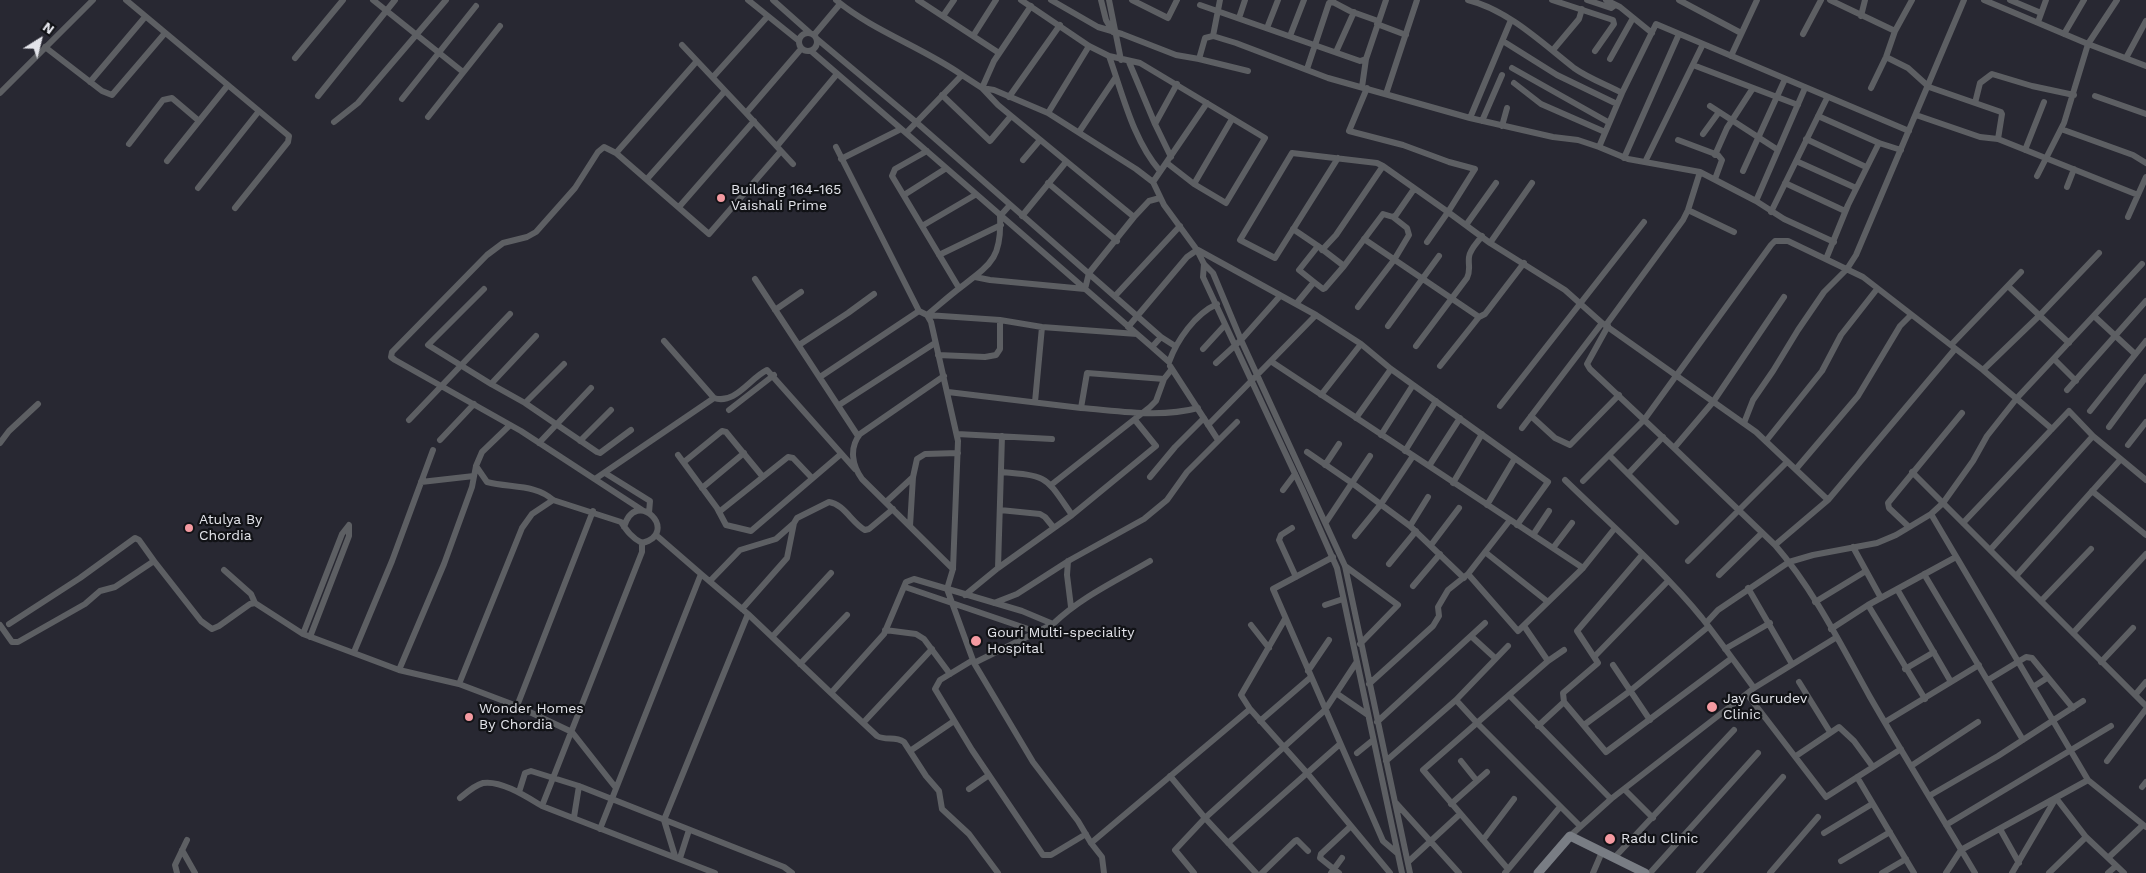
<!DOCTYPE html>
<html>
<head>
<meta charset="utf-8">
<style>
  body { margin:0 }
  #map { position:relative; width:2146px; height:873px; overflow:hidden; background:#282832; font-family:"Work Sans",sans-serif }
  canvas { display:block }
  .north { position:absolute; left:15px; top:15px; width:50px; height:50px; -webkit-text-stroke:4px #111216; paint-order:stroke; rotate:36deg; font-size:14px; font-weight:700; line-height:20px; text-align:center; color:#e3e4ea }
  .north::after { content:''; display:block; margin:auto; width:18px; height:22px; background:#e3e4ea; clip-path:polygon(50% 0,100% 100%,50% 72%,0 100%) }
</style>
</head>
<body>
<div id="map">
<canvas width="2146" height="873"></canvas>
<div class="north">N</div>
</div>
<script>
const ctx = document.querySelector('canvas').getContext('2d');
ctx.lineJoin = 'round';
function strokePath(path, color, width, dash) {
  ctx.strokeStyle = color;
  ctx.lineWidth = width;
  ctx.lineCap = dash ? 'butt' : 'round';
  ctx.setLineDash(dash || []);
  ctx.stroke(path);
}
function drawText(font, color, halo, rows, align = 'center') {
  ctx.font = font + ' "Work Sans",sans-serif';
  ctx.lineWidth = 4.5;
  ctx.setLineDash([]);
  ctx.textBaseline = 'middle';
  ctx.strokeStyle = halo;
  ctx.fillStyle = color;
  for (const [text, x, y, turn = 0] of rows) {
    ctx.save();
    ctx.translate(x, y);
    ctx.rotate((+turn || 0) * Math.PI / 180);
    ctx.textAlign = isNaN(turn) ? turn : align;
    if (halo) ctx.strokeText(text, 0, 0);
    ctx.fillText(text, 0, 0);
    ctx.restore();
  }
}
strokePath(new Path2D(`
  M126 0 289 136 288 142 235 208
  M373 0 463 72
  M748 0 799 41
  M773 0 810 33
  M836 0C873 31 922 47 962 75L906 133 1137 334
  M918 0 999 53
  M1021 0 1089 46 1109 56 1140 63 1265 138 1226 203 1194 184 1167 163
  M1051 0 1098 27 1122 34 1176 55 1199 59 1205 38 1213 36 1236 43 1328 78 1470 118 1553 137 1578 140 1599 147 1622 93C1607 85 1588 78 1574 68 1542 43 1508 10 1468 0
  M1101 0 1106 20 1113 32
  M1109 0 1121 60
  M1132 0 1168 18 1177 0
  M1552 0 1613 20 1614 24 1595 51
  M1587 0 1611 8 1615 5
  M1606 0 1620 7 1652 33
  M1679 0 1741 33
  M1830 0 1895 31 1886 57 1871 88
  M1984 0 2088 44 2146 66
  M2010 0 2041 13
  M1200 5 1360 61 1366 59 1386 0
  M1031 6 994 61 982 88 998 105 1134 217
  M943 16 954 0
  M1861 16 1865 0
  M1239 18 1245 0
  M2038 22 2046 0
  M1377 24 1406 35
  M1267 28 1278 0
  M1895 31 1912 0
  M799 42a9 9 0 1 1 18 0a9 9 0 1 1-18 0Z
  M1803 34 1821 0
  M2064 34 2084 0
  M814 35 840 4
  M973 36 996 0
  M1213 36 1220 0
  M1290 36 1304 0
  M817 39 916 122 1161 337 1175 346
  M1506 43 1557 75 1617 104
  M682 45 746 113 801 49
  M45 47 102 91 112 95 165 33
  M1553 50 1579 19 1582 9
  M811 51 906 133
  M1336 52 1354 12
  M1109 56C1123 95 1133 140 1160 171
  M1731 56 1757 0
  M1886 57 1908 68 1929 87 2001 112 2002 114 1998 139
  M295 58 343 0
  M2126 58 2146 21
  M1199 59 1248 71
  M1610 59 1633 18
  M1129 62 1155 124 1171 157
  M1693 65 1798 105
  M1512 68 1608 122
  M1307 69 1329 3 1333 2 1350 11 1378 21
  M962 75 982 88 994 90 1048 113 1136 169 1153 182 1164 205 1197 250 1204 264 1213 273 1241 340 1345 566 1410 873
  M713 77 767 17
  M90 82 145 17
  M1514 83 1541 104 1605 132
  M1362 87 1366 59
  M1367 88 1349 131 1403 145 1449 162 1475 169 1448 212 1490 243 1565 290 1602 323 1756 432 1828 500
  M0 93 93 0
  M1622 93 1656 24 1909 131
  M1386 94 1417 0
  M942 95 990 141 1011 116
  M318 96 395 0
  M2095 96 2146 114
  M1009 97 1060 25
  M402 99 476 6
  M1975 103 1980 83 1992 74 2032 86 2074 95
  M1710 106 1778 150
  M746 113 793 164
  M1048 113 1089 46
  M1916 115 1980 137 1998 139 2138 195
  M1818 116 1879 143 1901 150
  M428 117 500 26
  M1470 118 1511 20
  M1482 121 1502 75
  M334 122 358 103 446 0
  M1155 124 1177 84
  M1502 126 1507 108
  M2061 129 2133 155 2146 163
  M1079 132 1116 77
  M1703 134 1719 112
  M1806 139 1866 167
  M1678 140 1718 155 1722 160 1715 179
  M129 144 163 100 172 98 199 121
  M777 146 837 74
  M836 147 919 311
  M1599 147 1628 159 1700 172 1756 201 1784 219 1834 242
  M2025 150 2044 102
  M927 151 895 169 892 176 959 288
  M616 153 697 61
  M1715 155 1727 128 1753 88
  M1338 158 1275 258 1240 240 1292 153 1377 163 1383 166 1448 212 1427 242
  M1624 158 1679 34
  M841 159 901 129
  M1023 160 1040 140
  M167 161 228 85
  M1796 161 1856 188
  M1645 162 1703 44
  M1743 171 1785 79
  M2037 176 2064 123 2088 44 2117 0
  M647 179 725 91
  M1153 182 1207 103
  M1048 183 1117 241
  M1785 183 1845 211
  M1194 184 1232 119
  M2067 187 2074 169
  M198 188 259 111
  M904 195 945 169
  M1756 201 1805 88
  M1010 205 1000 216C1002 258 991 264 961 287 949 296 938 306 927 315L931 322 958 441 953 569 947 589 974 663 1033 762 1078 821 1091 843 1102 857 1104 873
  M679 207 754 121
  M1688 210 1734 232
  M1771 212 1827 98
  M1022 216 1066 162
  M2128 217 2146 177
  M1466 225 1496 183
  M922 226 975 195
  M1293 229 1318 246
  M1364 239 1479 317 1485 314 1524 263
  M1490 243 1532 183
  M1198 250 1316 315 1361 344 1391 369 1548 482 1517 525
  M1322 250 1336 235 1383 166
  M939 255 1001 225
  M1826 259 1848 205 1879 143
  M1204 264 1203 277 1303 491 1337 568 1402 873
  M1344 266 1383 214 1393 217 1396 215 1414 189
  M975 277 990 280 1085 289 1089 273 1134 217 1149 201 1160 198
  M755 279 858 436
  M2008 286 2069 343
  M484 289 428 345 491 384 536 336
  M1115 296 1180 226
  M1296 304 1314 282 1299 270 1318 246 1344 266 1325 288 1323 289 1314 282
  M1358 307 1394 260 1409 235 1407 228 1393 217
  M775 310 801 292
  M2094 316 2135 354
  M1606 325 1683 220 1688 210 1700 172
  M1388 326 1439 256
  M1608 326 1587 364 1590 369 1674 448 1775 545C1814 590 1841 645 1870 697 1904 756 1940 814 1975 873
  M1128 327 1187 257 1197 250
  M799 345 848 313 874 294
  M1951 345 2021 272
  M1416 346 1467 278C1471 270 1468 265 1469 257 1470 249 1478 242 1482 236
  M1152 347 1169 362C1177 340 1195 314 1217 304
  M1203 349 1225 325
  M938 355 985 357 996 355 1000 349V320
  M2054 359 2076 381
  M1272 362 1583 568
  M1216 363 1241 340 1280 296
  M1170 366 1218 440
  M1440 366 1479 317
  M1983 370 2039 316 2099 253
  M944 376 860 434C849 448 852 465 862 479L953 569
  M820 377 919 311 927 315 1000 320 1042 327 1137 334 1152 347 1161 337
  M491 384 525 403 597 452 600 453 631 430
  M2067 390 2146 301
  M948 392 1081 408 1087 373 1164 379 1171 370
  M1321 395 1361 344
  M714 398C735 405 750 378 767 370L855 469
  M1035 402 1042 327
  M525 403 564 364
  M839 405 935 343
  M1500 406 1644 222
  M1081 408C1120 411 1160 418 1198 408
  M729 410 774 375
  M2090 411 2146 341
  M1531 416 1555 438 1570 445 1619 395
  M1356 418 1391 369
  M409 420 510 314
  M1744 423 1753 400 1773 371 1798 330 1824 292 1847 269 1856 255 1964 0
  M1208 425 1316 315
  M2109 427 2146 377
  M1522 428 1602 323
  M957 434 1052 439
  M1381 435 1413 385
  M440 440 474 404
  M580 441 611 410
  M1766 441 1822 371 1841 335 1877 289
  M0 443 9 431 38 404
  M539 443 591 388
  M2128 445 2146 422
  M1674 448 1713 402 1784 297
  M1405 451 1436 401
  M1307 452 1352 483 1410 526 1464 578
  M678 455 717 508 726 525 751 531 841 454
  M1609 455 1676 522
  M684 462 722 431 726 432 763 477
  M1325 465 1339 444
  M476 466 482 452 510 425
  M1429 466 1460 418
  M1796 469 1858 396 1900 326 1911 315
  M1001 472C1049 476 1045 476 1072 515
  M1912 472 2146 706
  M605 473 650 501 649 513
  M1628 474 1663 437
  M1150 477 1175 447 1204 418
  M595 479 714 398 664 341
  M1565 480C1611 525 1661 568 1702 618 1720 641 1737 665 1754 688
  M1583 481 1644 420 1771 245 1775 241H1788L1863 277 1983 370 2052 429
  M421 482 474 476
  M1453 483 1482 434
  M1051 485 1150 407 1156 401 1164 379
  M702 488 744 453
  M1283 490 1295 474
  M2092 491 2146 535
  M886 502 913 477
  M1487 505 1515 458
  M642 510 521 431 395 360 391 357 392 352 487 255 503 243 527 237 536 232 575 188 598 152 604 147 616 153 709 234 781 151
  M1000 510 1040 514 1045 517 1054 528
  M719 512 788 457 793 458 812 478
  M1931 514 2088 780 2146 827
  M1326 522 1370 456
  M1963 523 2069 411 2093 436 2146 480
  M910 526 913 477 917 459 925 454 958 453
  M1410 526 1428 497
  M1909 527 1889 508 1888 503 1962 413
  M1292 528 1281 535 1279 540 1296 577
  M656 535 701 574
  M1533 535 1549 511
  M1355 536 1381 504 1413 456
  M1431 545 1459 508
  M1775 545 1828 500 1955 349
  M1853 547 1881 598
  M1553 548 1572 523
  M1990 550 2093 436
  M1485 552 1548 602
  M1642 555 1577 631 1598 663 1563 693 1564 702 1606 752 1732 658
  M1333 557 1273 589 1383 841 1397 853
  M1068 561 1067 575 1071 607
  M1688 561 1787 462
  M1389 564 1416 531
  M1345 566 1398 605 1360 644
  M998 568 1002 436
  M224 570 251 594 255 603
  M1468 574 1518 631 1583 568 1615 528
  M1924 574 2023 740
  M1719 575 1762 533
  M2016 576 2120 460
  M710 581 740 550 776 539 793 524
  M1413 586 1440 554
  M905 587 1037 632
  M1748 588 1792 664
  M1897 589 1951 682
  M965 595 998 568 1072 515 1156 446 1135 420
  M2041 601 2091 549
  M1815 602 1866 571
  M994 603 1017 594 1070 560 1144 519 1167 500 1187 472 1237 422
  M1325 605 1343 599
  M1868 605 1925 699
  M742 609 787 558 794 523 797 518 829 502C844 504 852 523 865 530L869 529 893 509
  M1285 619 1241 695 1250 709 1307 773 1390 873
  M1706 623 1718 610 1789 562 1813 555 1877 543 1896 535 1931 514 1943 503 1973 461 1987 436 2017 398 2142 264
  M9 624 80 578 135 538 139 540 154 561
  M0 625 12 642H18L85 604 100 591 115 587 154 561 201 621 212 629 219 626 250 604 255 603 303 634 399 670
  M1251 625 1269 648
  M1524 626 1548 661
  M1831 629 1868 605 1956 557
  M885 630 916 634 924 639 950 674
  M2073 633 2146 554
  M303 634 342 534 349 525V536L310 637
  M1471 636 1495 658
  M772 637 831 573
  M1725 649 1770 623
  M354 652 392 561 433 450
  M1595 656 1668 581
  M973 660 940 680 935 689 972 750 1043 855H1051L1086 834
  M2101 662 2133 628
  M974 663 1053 624
  M800 664 847 615
  M1613 665 1650 720
  M1905 669 1934 652
  M1308 671 1329 640
  M1988 680 2026 657 2032 658 2073 708
  M1799 682 1830 732
  M459 684 522 528 532 514 553 500
  M1369 684 1433 626 1439 616 1438 607 1448 590 1468 574 1510 520
  M2033 687 2047 678
  M831 693 877 736C886 741 895 736 904 742L926 776 939 791 942 809 969 834 998 873
  M1336 693 1368 715
  M1747 694 1826 797 1873 767 1854 741 1839 727 1796 756
  M1509 695 1611 799
  M2135 695 2146 682
  M1456 700 1477 723 1580 826
  M517 706 593 511
  M1260 721 1311 677
  M1377 722 1485 623
  M1885 722 1979 665
  M863 723 932 649
  M1584 725 1630 691 1708 627
  M1538 726 1564 702
  M910 751 954 721
  M1357 753 1373 740
  M1386 761 1456 700 1508 646
  M1461 761 1477 781
  M2107 761 2146 709
  M1911 766 1978 722
  M1873 767 1901 749
  M1170 776 1205 818 1256 873
  M1857 777 1914 873
  M2142 787 2146 782
  M616 788 572 732 517 706 459 684 399 670 444 564 472 487 476 466 487 482C510 488 536 484 553 500L621 522C627 531 632 538 642 543 681 533 636 486 624 527
  M969 789 989 775
  M1624 789 1653 818
  M519 792 525 773 531 771 579 786 784 867 792 873
  M1929 796 1998 756 2083 701
  M460 798C466 793 475 785 483 783 501 780 527 797 542 806L715 873
  M1396 803 1459 873
  M1451 804 1487 772
  M542 806 642 552V543
  M574 817 579 786
  M1946 825 2111 726
  M600 829 701 574 748 614 831 693 884 634 906 582 914 579 1022 611 1053 624C1081 597 1116 581 1150 561
  M2000 829 2019 863
  M1824 833 1872 804
  M1570 836 1611 799 1754 688 1837 637
  M1483 840 1514 799
  M1091 843 1250 709
  M1228 843 1340 744
  M182 850 195 873
  M675 856 664 820 748 614
  M680 858 689 830
  M1614 858 1734 730
  M2108 858 2143 825
  M1841 861 1890 832
  M1408 862 1460 814
  M1508 869 1423 770 1548 661 1564 650
  M177 873 175 865 187 840
  M1194 873 1175 850 1205 818 1325 710 1356 663
  M1262 873 1295 841 1297 840 1308 851
  M1331 873 1342 858
  M1339 873 1320 858 1321 854 1351 826
  M1505 873 1560 807
  M1593 873 1602 852
  M1650 873 1758 753
  M1699 873 1783 777
  M1770 873 1818 817
  M1882 873 1906 859
  M1946 873 1961 850 2088 780
  M2012 873 2056 798 2086 837 2124 873
  M2049 873 2086 837
  M2108 873 2116 866`), '#5d5f63', 6);
strokePath(new Path2D(`
  M1538 873 1570 836 1645 873`), '#797d84', 9);
for (const [x, y, r, color] of [
  [721,198,5,"#f49aa1"],
  [189,528,5,"#f49aa1"],
  [976,641,6,"#f49aa1"],
  [1712,707,6,"#f49aa1"],
  [469,717,5,"#f49aa1"],
  [1610,839,6,"#f49aa1"]
]) {
  const dot = new Path2D();
  dot.arc(x, y, r, 0, 2 * Math.PI);
  ctx.fillStyle = color;
  ctx.fill(dot);
  strokePath(dot, '#111216', 2);
}
drawText('14px', '#e3e4ea', '#111216', [
  ["Building 164-165",731,190],
  ["Vaishali Prime",731,206],
  ["Atulya By",199,520],
  ["Chordia",199,536],
  ["Gouri Multi-speciality",987,633],
  ["Hospital",987,649],
  ["Jay Gurudev",1723,699],
  ["Clinic",1723,715],
  ["Wonder Homes",479,709],
  ["By Chordia",479,725],
  ["Radu Clinic",1621,839]
], 'left');
</script>
</body>
</html>
